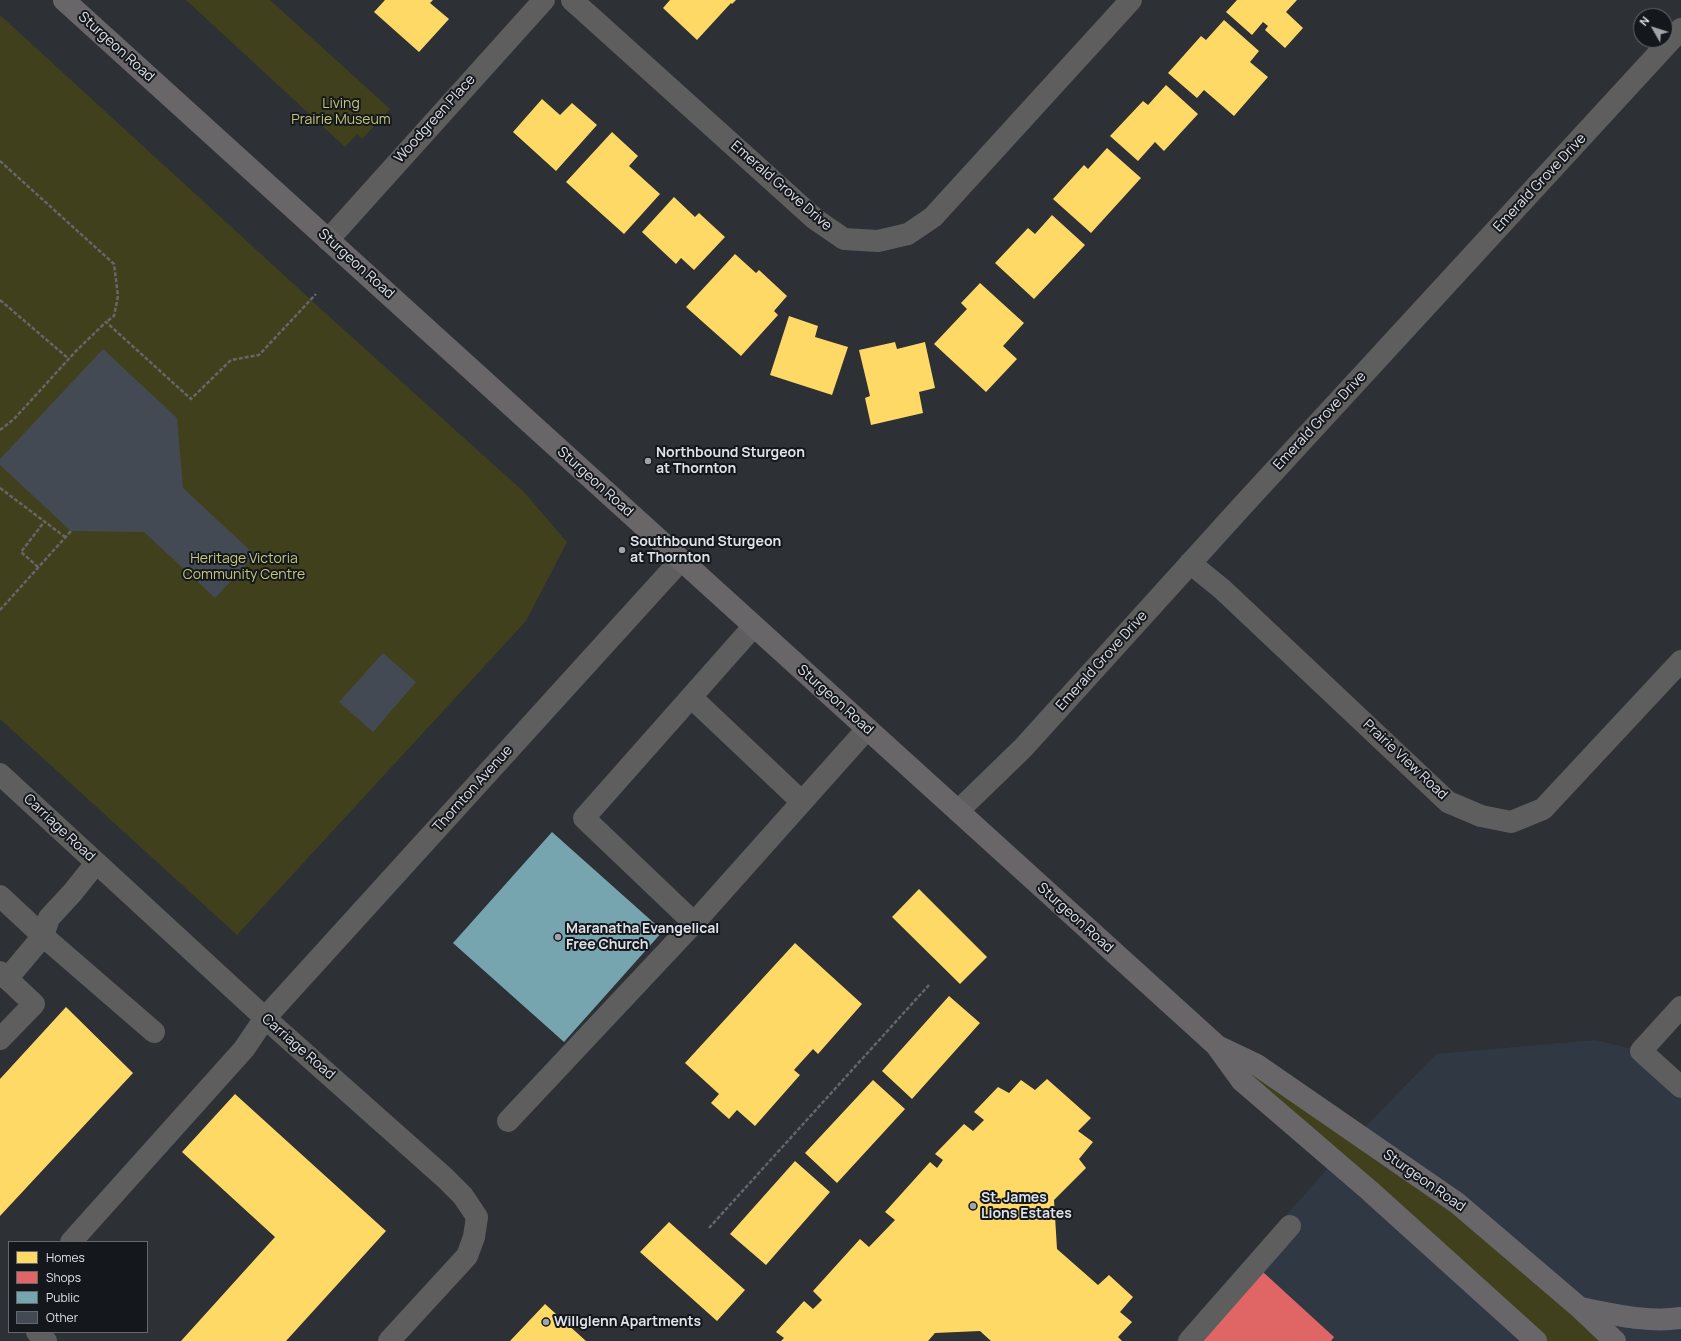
<!DOCTYPE html>
<html>
<head>
<meta charset="utf-8">
<style>
  body { margin:0 }
  #map { position:relative; width:1681px; height:1341px; overflow:hidden; background:#2d3034; font-family:Manrope,sans-serif }
  canvas { display:block }
  .legend { position:absolute; left:8px; top:1241px; width:140px; height:92px; box-sizing:border-box; background:#14171b; border:1px solid #65686d; margin:0; padding:5px 7px; list-style:none; font-size:12px; color:#dfe2e8 }
  .legend li { display:flex; align-items:center; gap:8px; height:20px }
  .legend b { width:20px; border:1px solid #65686d }
  .north { position:absolute; left:1633px; top:8px; width:40px; height:40px; box-sizing:border-box; background:#14171b; border:1px solid #65686d; border-radius:50%; rotate:309deg; font-size:11px; font-weight:700; line-height:16px; text-align:center; color:#dfe2e8 }
  .north::after { content:''; display:block; margin:auto; width:14px; height:18px; background:#a1a4a9; clip-path:polygon(50% 0,100% 100%,50% 72%,0 100%) }
</style>
</head>
<body>
<div id="map">
<canvas width="1681" height="1341"></canvas>
<ul class="legend">
<li><b style="height:11px;background:#ffd966"></b>Homes</li>
<li><b style="height:11px;background:#e06666"></b>Shops</li>
<li><b style="height:11px;background:#76a5af"></b>Public</li>
<li><b style="height:11px;background:#444a53"></b>Other</li>
</ul>
<div class="north">N</div>
</div>
<script>
const ctx = document.querySelector('canvas').getContext('2d');
ctx.lineJoin = 'round';
function paint(path, color) {
  ctx.fillStyle = color;
  ctx.fill(path, 'evenodd');
}
function strokePath(path, color, width, dash) {
  ctx.strokeStyle = color;
  ctx.lineWidth = width;
  ctx.lineCap = dash ? 'butt' : 'round';
  ctx.setLineDash(dash || []);
  ctx.stroke(path);
}
function drawText(font, color, halo, rows, align = 'center') {
  ctx.font = font + ' Manrope,sans-serif';
  ctx.lineWidth = 4;
  ctx.setLineDash([]);
  ctx.textBaseline = 'middle';
  ctx.strokeStyle = halo;
  ctx.fillStyle = color;
  for (const [text, x, y, turn = 0] of rows) {
    ctx.save();
    ctx.translate(x, y);
    ctx.rotate((+turn || 0) * Math.PI / 180);
    ctx.textAlign = isNaN(turn) ? turn : align;
    if (halo) ctx.strokeText(text, 0, 0);
    ctx.fillText(text, 0, 0);
    ctx.restore();
  }
}
paint(new Path2D(`
  M1595 1040 1641 1051 1681 1087V1341H1615L1357 1135 1436 1054Z
  M1334 1161 1536 1341H1175Z`), '#303844');
paint(new Path2D(`
  M186 0H270L390 109 362 139 357 134 345 147Z
  M0 15 322 310 524 492 567 542 526 621 237 935 0 719Z
  M1257 1065 1357 1135 1615 1341H1536L1242 1081Z`), '#40401d');
paint(new Path2D(`
  M385 0H433L430 3 449 19 419 52 374 12Z
  M670 0H736L732 4 731 3 697 40 663 8Z
  M1237 0H1297L1286 12 1303 28 1285 48 1265 30 1268 26 1263 22 1252 35 1226 12Z
  M1224 20 1259 51 1250 62 1268 77 1234 116 1204 90 1197 98 1168 73 1201 36 1206 40Z
  M1166 85 1198 114 1164 151 1155 142 1138 161 1110 136 1143 101 1148 105Z
  M542 99 560 115 572 103 597 125 556 171 513 132Z
  M612 132 638 156 629 166 660 194 624 234 566 182Z
  M1107 148 1141 178 1091 233 1053 199 1084 165 1088 169Z
  M674 197 695 217 699 213 725 237 694 270 681 258 676 264 642 232Z
  M1052 215 1085 245 1034 299 995 263 1028 228 1035 234Z
  M735 254 756 273 759 270 787 296 774 311 778 315 741 356 686 307Z
  M980 283 1024 323 1003 346 1017 359 986 392 934 344 967 309 961 303Z
  M789 316 818 326 815 337 848 347 832 395 770 375Z
  M895 342 897 349 925 342 935 388 919 392 923 413 871 425 865 398 870 396 859 350Z
  M919 889 987 957 960 984 892 917Z
  M795 943 862 1004 818 1054 813 1049 794 1070 800 1075 755 1126 737 1110 729 1119 711 1103 719 1094 685 1063Z
  M949 996 980 1023 912 1099 882 1071Z
  M66 1007 133 1073 0 1216V1079Z
  M1047 1079 1091 1118 1078 1131 1093 1142 1079 1159 1086 1168 1054 1200 1057 1249 1098 1285 1109 1275 1133 1297 1120 1312 1132 1322 1118 1337 1122 1341H991L980 1331 935 1333 928 1341H781L784 1338 776 1332 804 1301 813 1309 822 1300 813 1291 860 1239 869 1247 895 1220 885 1212 930 1162 937 1168 943 1160 935 1154 964 1124 973 1131 984 1120 974 1112 998 1087 1009 1093 1021 1080 1035 1090Z
  M873 1080 905 1109 837 1183 805 1153Z
  M235 1094 386 1231 286 1341H181L275 1237 182 1152Z
  M795 1161 830 1192 766 1265 730 1234Z
  M669 1222 745 1290 717 1321 640 1252Z
  M545 1304 586 1341H510Z`), '#ffd966');
paint(new Path2D(`
  M1263 1272 1334 1337 1331 1341H1200Z`), '#e06666');
paint(new Path2D(`
  M552 832 663 931 564 1042 453 943Z`), '#76a5af');
paint(new Path2D(`
  M103 349 177 418 183 488 255 555 215 598 144 532 71 531 0 465V459Z
  M383 653 416 682 373 732 339 702Z`), '#444a53');
strokePath(new Path2D(`
  M0 161 114 264 118 296 114 316 106 322
  M0 300 69 359
  M0 430 14 419 76 351 106 322 191 399 231 360 259 355 316 294
  M0 488 65 537
  M38 567 21 552 44 522
  M0 610 71 531
  M709 1228 929 985`), '#666668', 2.5, [4, 2]);
strokePath(new Path2D(`
  M572 0 815 219 844 239 878 241 908 234 933 217 1131 0
  M328 240 544 0
  M1190 563 1222 589 1448 802 1481 816 1511 822 1543 809 1681 661
  M691 697 802 802
  M0 774 265 1018 445 1178 463 1196 477 1217 474 1237 467 1256 389 1341
  M958 811 1023 748 1244 504 1681 29
  M0 896 43 936 49 918 73 892 96 863
  M694 923 584 818 753 627
  M0 972 34 1004 0 1039
  M7 979 43 936 154 1032
  M1681 1007 1641 1051 1681 1087
  M508 1121 694 923 867 729
  M71 1242 244 1049 265 1018 681 560
  M37 1332 46 1341
  M1189 1341 1290 1226`), '#5e5e5f', 22);
strokePath(new Path2D(`
  M64 0 1216 1045 1242 1081 1370 1191 1536 1341
  M1219 1047 1257 1065 1457 1203 1580 1308 1615 1341
  M1580 1308C1613 1314 1647 1323 1681 1318`), '#686669', 22);
for (const [x, y, r, color] of [
  [648,461,4,"#a1a4a9"],
  [622,550,4,"#a1a4a9"],
  [558,937,4,"#a1a4a9"],
  [973,1206,4,"#a1a4a9"],
  [546,1322,4,"#a1a4a9"]
]) {
  const dot = new Path2D();
  dot.arc(x, y, r, 0, 2 * Math.PI);
  ctx.fillStyle = color;
  ctx.fill(dot);
  strokePath(dot, '#14171b', 1.5);
}
drawText('14px', '#dfe2e8', '#14171b', [
  ["Sturgeon Road",116,47,42],
  ["Woodgreen Place",435,119,-48],
  ["Emerald Grove Drive",1540,183,-47],
  ["Emerald Grove Drive",781,186,41],
  ["Sturgeon Road",356,264,42],
  ["Emerald Grove Drive",1320,421,-47],
  ["Sturgeon Road",595,482,42],
  ["Emerald Grove Drive",1102,661,-48],
  ["Sturgeon Road",835,700,42],
  ["Prairie View Road",1405,760,43],
  ["Thornton Avenue",473,789,-48],
  ["Carriage Road",59,828,43],
  ["Sturgeon Road",1075,918,42],
  ["Carriage Road",298,1047,41],
  ["Sturgeon Road",1424,1181,35]
]);
drawText('14px', '#c4c67c', '#14171b', [
  ["Living",341,104],
  ["Prairie Museum",341,120],
  ["Heritage Victoria",244,559],
  ["Community Centre",244,575]
]);
drawText('bold 14px', '#dfe2e8', '#14171b', [
  ["Northbound Sturgeon",656,453],
  ["at Thornton",656,469],
  ["Southbound Sturgeon",630,542],
  ["at Thornton",630,558],
  ["Maranatha Evangelical",566,929],
  ["Free Church",566,945],
  ["St. James",981,1198],
  ["Lions Estates",981,1214],
  ["Willglenn Apartments",554,1322]
], 'left');
</script>
</body>
</html>
